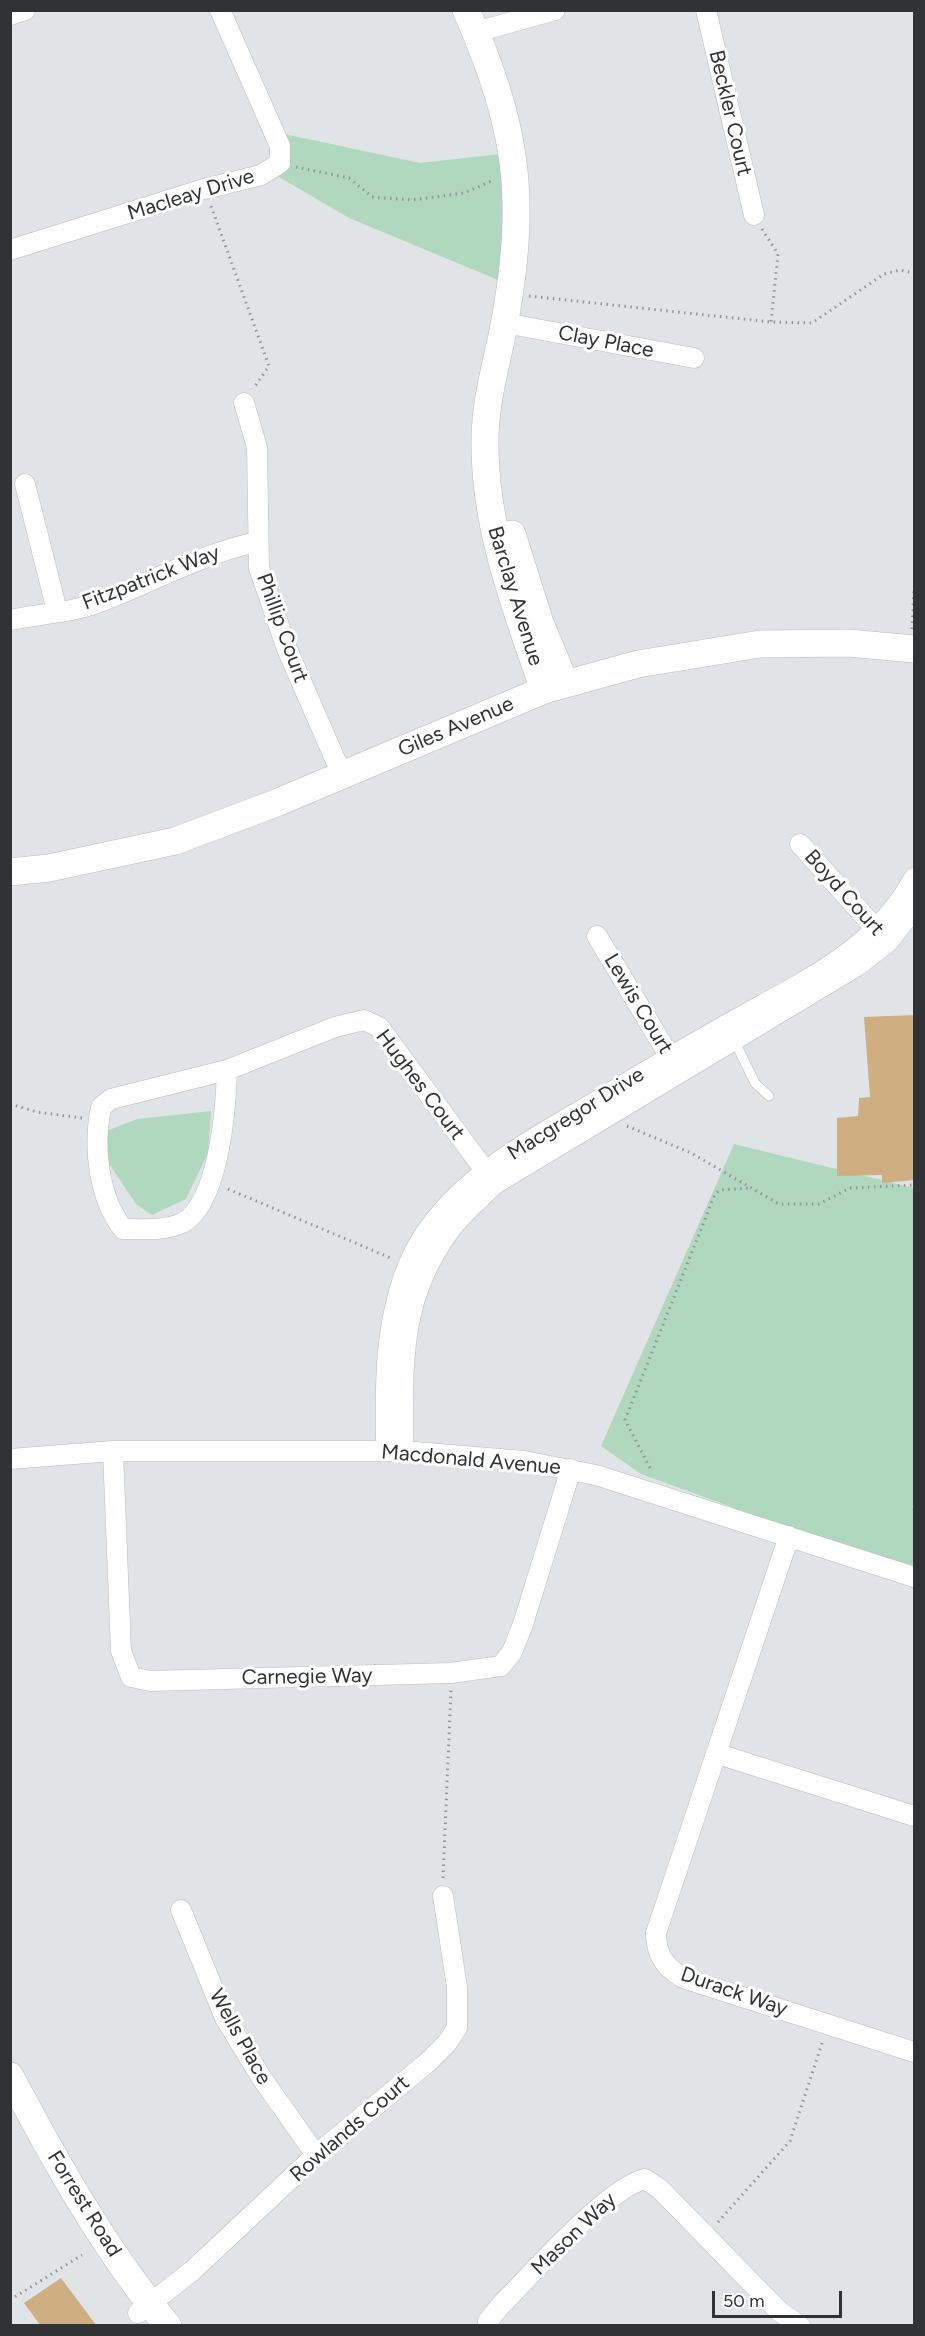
<!DOCTYPE html>
<html>
<head>
<meta charset="utf-8">
<style>
  body { margin:0 }
  #map { position:relative; width:925px; height:2336px; overflow:hidden; background:#e1e4e7; font-family:Figtree,sans-serif }
  canvas { display:block }
  .frame { position:absolute; inset:0; border:12px solid #303233; pointer-events:none }
  .scale { position:absolute; left:712px; top:2291px; width:130px; height:27px; box-sizing:border-box; border:3px solid #303233; border-top:0; padding-left:8px; font-size:18px; line-height:21px; white-space:nowrap; color:#303233; -webkit-text-stroke:4px #fff; paint-order:stroke }
</style>
</head>
<body>
<div id="map">
<canvas width="925" height="2336"></canvas>
<div class="frame"></div>
<div class="scale">50 m</div>
</div>
<script>
const ctx = document.querySelector('canvas').getContext('2d');
ctx.lineJoin = 'round';
function paint(path, color) {
  ctx.fillStyle = color;
  ctx.fill(path, 'evenodd');
}
function strokePath(path, color, width, dash) {
  ctx.strokeStyle = color;
  ctx.lineWidth = width;
  ctx.lineCap = dash ? 'butt' : 'round';
  ctx.setLineDash(dash || []);
  ctx.stroke(path);
}
function drawText(font, color, halo, rows, align = 'center') {
  ctx.font = font + ' Figtree,sans-serif';
  ctx.lineWidth = 6;
  ctx.setLineDash([]);
  ctx.textBaseline = 'middle';
  ctx.strokeStyle = halo;
  ctx.fillStyle = color;
  for (const [text, x, y, turn = 0] of rows) {
    ctx.save();
    ctx.translate(x, y);
    ctx.rotate((+turn || 0) * Math.PI / 180);
    ctx.textAlign = isNaN(turn) ? turn : align;
    if (halo) ctx.strokeText(text, 0, 0);
    ctx.fillText(text, 0, 0);
    ctx.restore();
  }
}
paint(new Path2D(`
  M275 132 420 163 511 153 503 282 349 218 279 177Z
  M211 1111 208 1153 186 1199 152 1215 136 1204 91 1137 137 1119Z
  M734 1144 914 1188V1565L847 1549 641 1474 601 1446Z`), '#b0d8bf');
paint(new Path2D(`
  M915 1015V1180L882 1183V1175L837 1176V1118L858 1116 859 1098 870 1097 864 1017Z
  M61 2278 96 2325H40L24 2303Z`), '#cfaf82');
const lane = new Path2D(`
  M734 1040 755 1083 769 1096`);
const street = new Path2D(`
  M706 10 754 215
  M10 15 25 10
  M476 32 555 10
  M10 250 204 189 261 175 280 163V146L220 10
  M504 323 694 358
  M244 403 257 447 259 568 287 649 342 775
  M25 484 57 611
  M10 620C38 614 71 613 97 603 151 583 200 554 257 542
  M800 844 884 938
  M597 936 676 1067
  M227 1070C226 1108 219 1204 182 1223 165 1231 141 1229 123 1229 98 1196 93 1147 101 1107L111 1099 227 1070 335 1027 364 1020 379 1027 495 1184
  M113 1451 121 1651 131 1677 150 1681 451 1673 501 1666 512 1652 523 1624 571 1469
  M386 1451C385 1388 384 1327 407 1268 439 1187 525 1144 595 1102 649 1069 704 1037 760 1006 821 973 880 941 914 878
  M403 1451C403 1369 398 1299 450 1230 462 1213 480 1199 495 1184L857 966 888 942 914 909
  M10 1459 113 1451H403L524 1461 596 1475 914 1577
  M789 1536 656 1933C656 1955 665 1967 683 1978L914 2052
  M718 1754 914 1816
  M181 1910 225 2018 261 2077 316 2155
  M138 2313 192 2271 316 2155 428 2062 447 2043 457 2028V1987L443 1896
  M489 2326 488 2321 501 2305C532 2274 607 2188 645 2179L660 2189 779 2311 800 2326`);
const secondary = new Path2D(`
  M466 10C516 124 527 193 506 315 499 356 485 398 485 440 484 528 516 608 544 690
  M512 534 540 623 565 683
  M10 872 49 868 175 841 276 803 544 690 638 664 760 644 848 643 914 649
  M10 2076C57 2164 104 2249 168 2326`);
strokePath(lane, '#b8bbbe', 10);
strokePath(street, '#b8bbbe', 21);
strokePath(secondary, '#b8bbbe', 28);
strokePath(new Path2D(`
  M296 167 349 178 372 197 412 200 464 193 494 180
  M211 206 269 366 253 389
  M762 229 778 254 771 322
  M529 296 771 322 812 323 884 274 900 270 914 273
  M912 629 914 588
  M10 1104 37 1112 82 1118
  M627 1126 691 1153 779 1204H819L850 1188 914 1185
  M228 1189 393 1259
  M650 1468 625 1420 715 1194 720 1190 751 1188
  M914 1509V1510
  M443 1878 451 1690
  M718 2222 790 2141 823 2040
  M10 2300 82 2255`), '#929597', 3, [1.5, 4.5]);
strokePath(lane, '#fff', 9);
strokePath(street, '#fff', 20);
strokePath(secondary, '#fff', 27);
drawText('21px', '#303233', '#fff', [
  ["Beckler Court",730,113,77],
  ["Macleay Drive",191,195,-17],
  ["Clay Place",606,342,11],
  ["Fitzpatrick Way",151,578,-21],
  ["Barclay Avenue",515,596,73],
  ["Phillip Court",282,628,70],
  ["Giles Avenue",456,727,-23],
  ["Boyd Court",844,893,48],
  ["Lewis Court",638,1004,59],
  ["Hughes Court",420,1085,53],
  ["Macgregor Drive",576,1114,-32],
  ["Macdonald Avenue",471,1460,5],
  ["Carnegie Way",307,1677,-1],
  ["Durack Way",734,1992,19],
  ["Wells Place",240,2037,61],
  ["Rowlands Court",350,2129,-41],
  ["Forrest Road",84,2204,58],
  ["Mason Way",574,2234,-44]
]);
</script>
</body>
</html>
